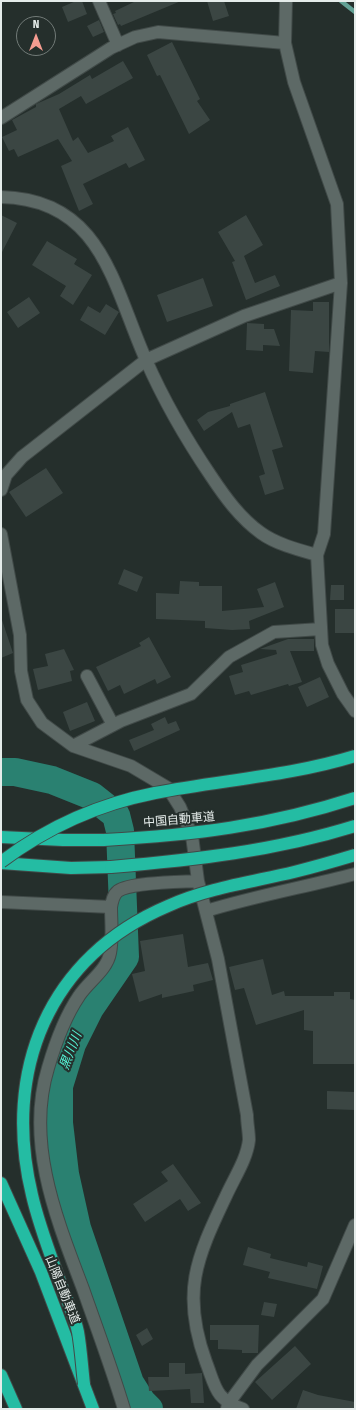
<!DOCTYPE html>
<html>
<head>
<meta charset="utf-8">
<style>
  body { margin:0 }
  #map { position:relative; width:356px; height:1410px; overflow:hidden; background:#252f2c; font-family:"Fira Sans Condensed",sans-serif }
  canvas { display:block }
  .frame { position:absolute; inset:0; border:2px solid #e5ecea; pointer-events:none }
  .north { position:absolute; left:16px; top:16px; width:40px; height:40px; box-sizing:border-box; background:#252f2c; border:1px solid #727b78; border-radius:50%; rotate:0deg; font-size:11px; font-weight:700; line-height:16px; text-align:center; color:#e5ecea }
  .north::after { content:''; display:block; margin:auto; width:14px; height:18px; background:#f59c91; clip-path:polygon(50% 0,100% 100%,50% 72%,0 100%) }
</style>
</head>
<body>
<div id="map">
<canvas width="356" height="1410"></canvas>
<div class="frame"></div>
<div class="north">N</div>
</div>
<script>
const ctx = document.querySelector('canvas').getContext('2d');
ctx.lineJoin = 'round';
function strokePath(path, color, width, dash) {
  ctx.strokeStyle = color;
  ctx.lineWidth = width;
  ctx.lineCap = dash ? 'butt' : 'round';
  ctx.setLineDash(dash || []);
  ctx.stroke(path);
}
function paint(path, color) {
  ctx.fillStyle = color;
  ctx.fill(path, 'evenodd');
}
function drawText(font, color, halo, rows, align = 'center') {
  ctx.font = font + ' "Fira Sans Condensed","Noto Sans JP",sans-serif';
  ctx.lineWidth = 4;
  ctx.setLineDash([]);
  ctx.textBaseline = 'middle';
  ctx.strokeStyle = halo;
  ctx.fillStyle = color;
  for (const [text, x, y, turn = 0] of rows) {
    ctx.save();
    ctx.translate(x, y);
    ctx.rotate((+turn || 0) * Math.PI / 180);
    ctx.textAlign = isNaN(turn) ? turn : align;
    if (halo) ctx.strokeText(text, 0, 0);
    ctx.fillText(text, 0, 0);
    ctx.restore();
  }
}
strokePath(new Path2D(`
  M341 1 355 12`), '#62a195', 4.5);
strokePath(new Path2D(`
  M1 772H15L52 780 92 796 116 815 120 831 125 957 90 1008 72 1044 59 1086V1123L65 1174 77 1228 130 1383 142 1402 149 1409`), '#2a8171', 28);
paint(new Path2D(`
  M76 1H82L87 14 68 22 62 7Z
  M136 1H181L121 26 120 24 118 25 113 14 116 13 115 11Z
  M207 1H224L229 16 213 21Z
  M99 20 104 32 93 37 87 26Z
  M172 42 200 99 197 101 210 120 189 134 160 75 157 76 147 55Z
  M123 61 133 78 86 104 81 96 59 109 73 141 78 137 88 153 114 141 111 136 128 127 145 160 129 168 126 163 83 184 93 204 79 211 61 166 72 161 58 139 18 157 14 149 9 151 2 137 17 130 12 120 36 107V104L59 94 90 75 92 79Z
  M1 215 17 223 1 254Z
  M246 215 263 245 244 256 255 283 275 275 280 286 246 300 232 262 235 261 218 232Z
  M47 241 77 259 74 264 92 275 73 305 60 296 66 286 32 265Z
  M203 278 213 306 167 322 157 295Z
  M29 297 40 313 18 328 7 312Z
  M313 302H329V352L315 351 313 373 289 371 291 310 313 311Z
  M106 304 119 312 105 335 80 320 88 306 100 313Z
  M247 323 264 324V329H274L280 346 263 345V351L246 350Z
  M265 392 283 447 272 450 284 489 265 495 259 476 265 474 250 424 238 428 232 412 204 431 197 420 208 412 230 406V404Z
  M46 468 63 493 26 517 9 492Z
  M124 569 143 577 137 592 118 584Z
  M180 581 199 582V586H222V611L264 607 257 589 275 582 284 607 249 621 250 629 232 630 205 628V621L156 619V593L179 594Z
  M331 585H344V600H330Z
  M335 609H355V633H335Z
  M2 620 13 653 1 658V621Z
  M149 637 171 677 157 684 155 679 124 694 120 685 108 691 96 667 141 646 139 643Z
  M288 639H314V651H290L302 682 289 686 288 684 251 695 249 691 235 695 229 676 243 672 241 665 277 654 276 650 260 649Z
  M64 649 74 670 70 671 72 681 38 690 33 669 48 666 45 654Z
  M320 677 329 697 307 707 298 687Z
  M87 702 95 721 70 731 63 712Z
  M165 717 168 724 176 721 180 730 134 751 129 740 154 730 151 724Z
  M183 934 188 967 208 963 213 980 193 985 194 991 162 998V994L139 1002 132 974 145 971 140 941Z
  M263 959 272 995 284 991 285 996H334V992H350V999L355 1000V1064H313V1031L304 1030V1010L256 1025 244 988 235 990 229 967Z
  M327 1091 355 1092V1110L327 1109Z
  M173 1164 201 1203 188 1211 180 1199 145 1222 133 1204 168 1181 161 1172Z
  M248 1247 271 1254 270 1258 307 1267 308 1262 323 1266 317 1289 268 1278 270 1272 243 1265Z
  M264 1302 277 1304 274 1317 261 1315Z
  M210 1325H259L258 1353H242V1350L218 1349V1340H210Z
  M147 1328 153 1339 142 1346 136 1335Z
  M295 1346 311 1364 272 1400 255 1382Z
  M169 1363H185V1374L202 1373 204 1403H191L190 1389 149 1391 148 1377H169Z
  M303 1390 318 1395 355 1402V1409H296Z`), '#3b4643');
const minor = new Path2D(`
  M99 1 118 45
  M286 1 285 43 294 82 337 204 341 283 324 534 317 555 322 645 328 664 343 694 355 711
  M1 118 111 48 135 37 158 32 285 43
  M1 197C102 199 113 286 146 360 164 401 186 439 211 476 225 497 240 518 261 533 276 544 299 550 317 555
  M1 490 6 475 22 457 146 360 244 316 341 283
  M1 534 20 635 21 671 27 700 42 723 73 746 131 766 168 788 180 807 192 836 198 881 218 959 247 1115C247 1123 249 1132 249 1140 247 1159 234 1178 226 1196 196 1259 181 1293 206 1362 216 1388 215 1399 243 1409
  M87 676 113 725
  M73 746 121 721 191 694 229 657 274 632 321 629
  M1 902 111 907C112 901 113 895 118 891 131 882 181 882 198 881
  M111 907C111 922 113 938 110 953 107 970 88 982 79 996 64 1018 55 1044 48 1068 25 1143 57 1220 83 1289 97 1329 112 1369 124 1409
  M206 911C255 896 305 887 355 874
  M227 1409 228 1404 257 1365 323 1299 355 1225`);
const highway = new Path2D(`
  M1 837 63 840H104
  M1 863 71 868 111 867
  M1 1183 41 1272 93 1409
  M1 1375 16 1409`);
strokePath(minor, '#414a48', 14);
strokePath(highway, '#414a48', 14);
strokePath(minor, '#5d6966', 12);
strokePath(highway, '#24bca3', 12);
const highwayBridge = new Path2D(`
  M104 840C193 835 269 826 355 798
  M1 862C46 828 99 804 155 793 222 780 290 776 355 756
  M111 867C193 860 275 851 355 826
  M84 1384C82 1367 81 1349 78 1332 75 1317 67 1301 62 1287 51 1256 39 1226 32 1195 2 1071 48 957 168 906 208 888 252 882 294 872 314 867 335 861 355 855`);
strokePath(highwayBridge, '#414a48', 14, []);
strokePath(highwayBridge, '#24bca3', 12);
drawText('12px', '#e5ecea', '#252f2c', [
  ["中国自動車道",179,820,-5],
  ["山陽自動車道",62,1290,68]
]);
drawText('italic 13px', '#54f1d4', '#252f2c', [
  ["黒川川",71,1051,-69]
]);
</script>
</body>
</html>
